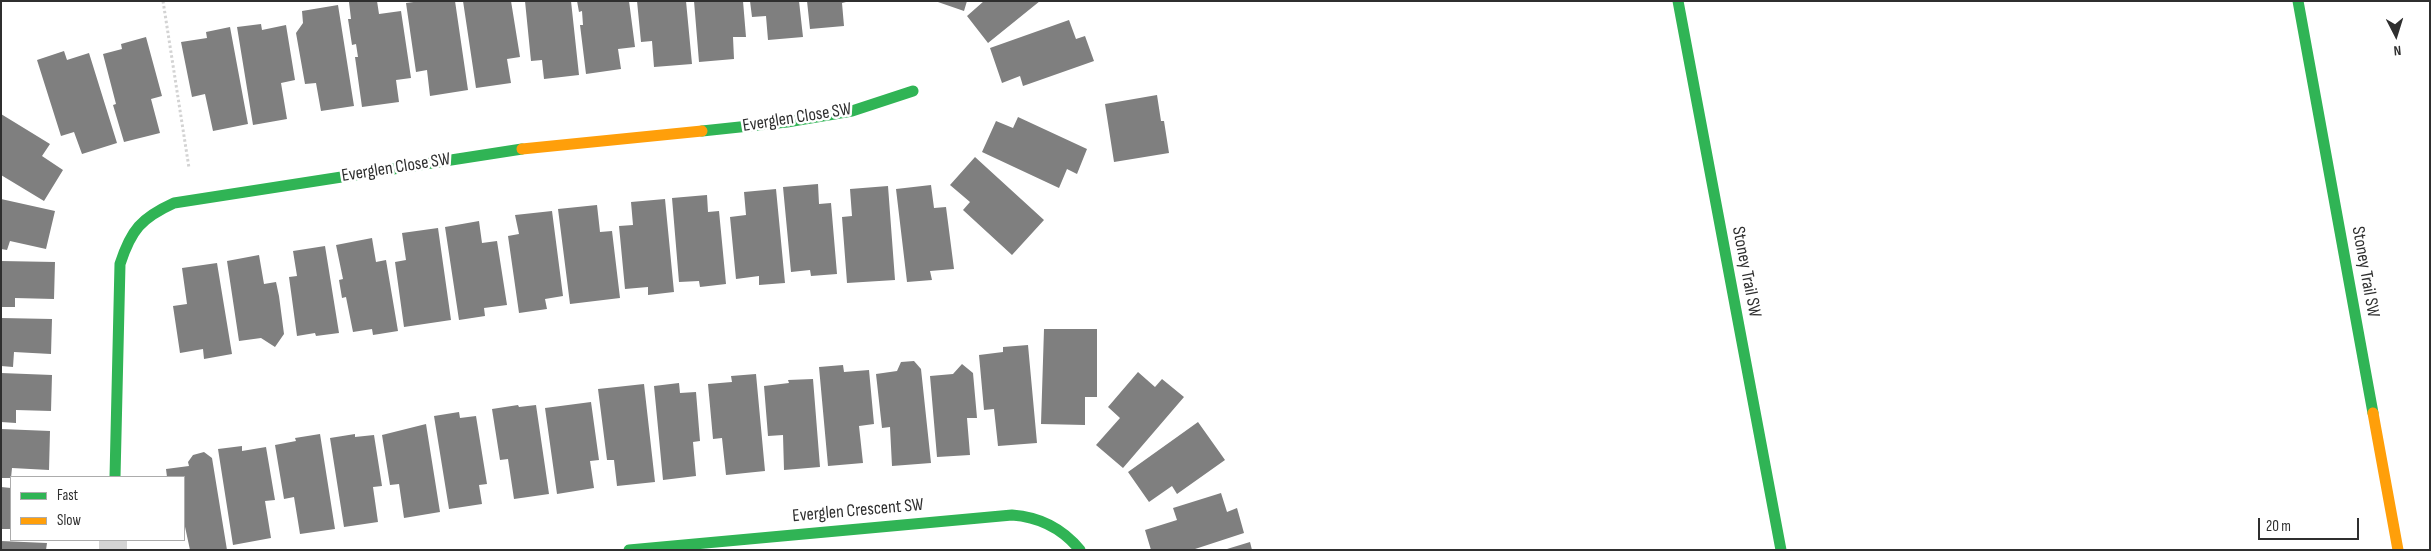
<!DOCTYPE html>
<html>
<head>
<meta charset="utf-8">
<style>
  body { margin:0 }
  #map { position:relative; width:2431px; height:551px; overflow:hidden; background:#fff; font-family:"Sofia Sans Condensed",sans-serif }
  canvas { display:block }
  .frame { position:absolute; inset:0; border:2px solid #2f2f2f; pointer-events:none }
  .legend { position:absolute; left:10px; top:476px; width:175px; height:65px; box-sizing:border-box; background:#fff; border:1px solid #acacac; margin:0; padding:6px 9px; list-style:none; font-size:15px; color:#2f2f2f }
  .legend li { display:flex; align-items:center; gap:10px; height:25px }
  .legend b { width:25px; border:1px solid #acacac }
  .north { position:absolute; left:2371px; top:10px; width:50px; height:50px; -webkit-text-stroke:4px #fff; paint-order:stroke; rotate:175deg; font-size:14px; font-weight:700; line-height:20px; text-align:center; color:#2f2f2f }
  .north::after { content:''; display:block; margin:auto; width:18px; height:22px; background:#2f2f2f; clip-path:polygon(50% 0,100% 100%,50% 72%,0 100%) }
  .scale { position:absolute; left:2258px; top:518px; width:101px; height:22px; box-sizing:border-box; border:2px solid #2f2f2f; border-top:0; padding-left:6px; font-size:15px; line-height:18px; white-space:nowrap; color:#2f2f2f; -webkit-text-stroke:4px #fff; paint-order:stroke }
</style>
</head>
<body>
<div id="map">
<canvas width="2431" height="551"></canvas>
<div class="frame"></div>
<ul class="legend">
<li><b style="height:6px;background:#30b455"></b>Fast</li>
<li><b style="height:6px;background:#ff9f0a"></b>Slow</li>
</ul>
<div class="north">N</div>
<div class="scale">20 m</div>
</div>
<script>
const ctx = document.querySelector('canvas').getContext('2d');
ctx.lineJoin = 'round';
function paint(path, color) {
  ctx.fillStyle = color;
  ctx.fill(path, 'evenodd');
}
function strokePath(path, color, width, dash) {
  ctx.strokeStyle = color;
  ctx.lineWidth = width;
  ctx.lineCap = dash ? 'butt' : 'round';
  ctx.setLineDash(dash || []);
  ctx.stroke(path);
}
function drawText(font, color, halo, rows, align = 'center') {
  ctx.font = font + ' "Sofia Sans Condensed",sans-serif';
  ctx.lineWidth = 5;
  ctx.setLineDash([]);
  ctx.textBaseline = 'middle';
  ctx.strokeStyle = halo;
  ctx.fillStyle = color;
  for (const [text, x, y, turn = 0] of rows) {
    ctx.save();
    ctx.translate(x, y);
    ctx.rotate((+turn || 0) * Math.PI / 180);
    ctx.textAlign = isNaN(turn) ? turn : align;
    if (halo) ctx.strokeText(text, 0, 0);
    ctx.fillText(text, 0, 0);
    ctx.restore();
  }
}
paint(new Path2D(`
  M377 1 379 14 401 11 411 78 396 80 399 102 362 107 355 57H358L356 44 352 45 348 19H351L349 2Z
  M421 1H455L468 90 430 96 427 70 416 72 406 3Z
  M463 1H511L520 57 507 59 511 83 476 88Z
  M525 1H571L579 75 544 79 542 60 531 61Z
  M577 1H629L635 47 618 49 621 69 586 74 580 25H583L582 11 579 12Z
  M637 1H686L692 64 654 67 652 41 641 42Z
  M694 1H743L746 37H733L734 59 699 62Z
  M750 1H799L803 37 768 40 766 16 752 17Z
  M807 1H850L842 3 844 26 810 29Z
  M935 1H967L964 11Z
  M984 1H1040L988 43 967 16Z
  M338 5 354 106 321 111 316 83 305 84 296 33 303 23 302 11Z
  M1069 20 1076 39 1085 36 1094 61 1023 86 1020 76 1002 83 990 48Z
  M261 24 262 30 286 25 295 80 281 83 287 119 253 125 237 27Z
  M230 27 248 124 213 131 205 94 192 97 181 42 207 38 206 32Z
  M146 37 162 96 151 99 160 133 124 142 113 105 116 104 103 54 122 49 121 44Z
  M64 51 67 60 89 53 117 143 82 154 74 132 61 136 37 60Z
  M1157 95 1161 121H1164L1169 153 1114 162 1105 104Z
  M1 114 50 144 42 156 63 170 44 201 1 175Z
  M1018 117 1087 149 1077 174 1067 169 1059 188 982 152 996 121 1013 128Z
  M975 157 1044 220 1012 255 963 210 970 202 950 185Z
  M818 184 819 204 831 203 837 274 811 276 810 270 791 272 783 187Z
  M931 185 934 208 946 207 954 269 930 271 932 280 907 282 896 189Z
  M888 186 895 280 847 283 842 217 852 216 850 189Z
  M776 189 785 283 759 285V276L736 279 730 217 746 215 744 192Z
  M707 195 708 212 719 211 726 284 700 287 699 281 679 282 672 198Z
  M1 199 55 211 46 249 10 241 7 250 1 249Z
  M665 199 674 292 648 295V287L625 289 619 226 633 225 631 202Z
  M597 205 600 232 612 231 620 298 570 304 558 209Z
  M552 211 563 296 545 299 547 309 519 313 508 236 519 234 515 215Z
  M479 221 482 243 497 241 507 305 484 308 485 316 459 320 445 227Z
  M438 228 451 320 404 327 395 262 406 260 402 233Z
  M372 238 376 262 386 260 398 331 373 335 372 329 353 332 346 297 342 298 339 280 343 279 336 245Z
  M325 246 339 333 316 336 315 333 297 336 289 277 297 276 293 251Z
  M259 255 264 284 276 282 279 296 284 334 275 347 261 338 239 341 227 261Z
  M1 261 55 262 54 299 15 298V307H1Z
  M217 263 232 354 204 359 203 349 180 353 173 306 187 304 182 268Z
  M1 318 52 319 51 354 14 352 13 367 1 366Z
  M1044 329H1097V397H1085V425L1041 424Z
  M1028 345 1037 443 998 446 994 409 984 410 979 355 1003 352V347Z
  M914 361 921 369 931 463 892 466 890 427 882 428 876 374 897 371 901 362Z
  M962 364 973 373 977 418H967L970 455 937 457 930 376 953 374Z
  M843 365 844 372 869 370 874 424 859 426 863 463 828 466 819 367Z
  M1138 372 1155 387 1162 379 1184 397 1123 468 1096 445 1120 418 1108 407Z
  M1 373 52 375 51 411 16 410V423L1 422Z
  M756 374 765 471 726 475 722 438 713 439 708 384 732 382 731 376Z
  M813 379 820 467 784 470 783 435 768 436 764 386 789 383 788 380Z
  M679 383 680 393 696 392 700 441 693 442 696 476 663 480 654 386Z
  M644 384 655 482 617 486 614 460H607L598 389Z
  M591 402 599 460 590 461 594 488 557 494 545 408Z
  M518 405 519 407 536 405 549 494 514 499 508 459 500 460 492 409Z
  M459 412 460 418 476 416 487 484 479 485 482 504 449 509 434 416Z
  M1198 422 1225 460 1177 494 1172 486 1149 502 1128 472Z
  M426 424 440 512 404 518 399 484 390 485 382 435Z
  M1 429 50 431 49 470 12 468 11 478H1Z
  M320 434 335 529 300 534 294 497 284 499 275 445 296 441 295 438Z
  M355 434V437L374 435 382 486 373 487 378 522 344 527 330 438Z
  M242 446V451L266 447 275 500 265 501 271 538 233 545 218 449Z
  M204 452 212 458 227 550H190L184 522V477H167L166 469 189 466 188 462 193 455Z
  M1 487 11 488V529H1Z
  M1221 493 1227 512 1237 508 1244 533 1192 550H1151L1145 530 1177 520 1173 508Z
  M1 541 47 543 46 550H1Z
  M1250 542 1252 550H1227V549Z`), '#7f7f7f');
strokePath(new Path2D(`
  M163 1 189 168`), '#d3d3d3', 3, [2.5, 2.5]);
strokePath(new Path2D(`
  M113 550V540`), '#d4d4d4', 28);
strokePath(new Path2D(`
  M1678 1 1781 550
  M2298 1 2373 413
  M702 131 787 122 852 111 913 91
  M115 477 120 264C131 230 141 218 174 203L522 149
  M629 550 1012 515C1040 517 1062 528 1080 550`), '#30b455', 11);
strokePath(new Path2D(`
  M522 149 702 131
  M2373 413 2398 550`), '#ff9f0a', 11);
drawText('18px', '#2f2f2f', '#fff', [
  ["Everglen Close SW",797,118,-9],
  ["Everglen Close SW",396,168,-9],
  ["Stoney Trail SW",1746,272,79],
  ["Stoney Trail SW",2365,272,80],
  ["Everglen Crescent SW",858,511,-5]
]);
</script>
</body>
</html>
